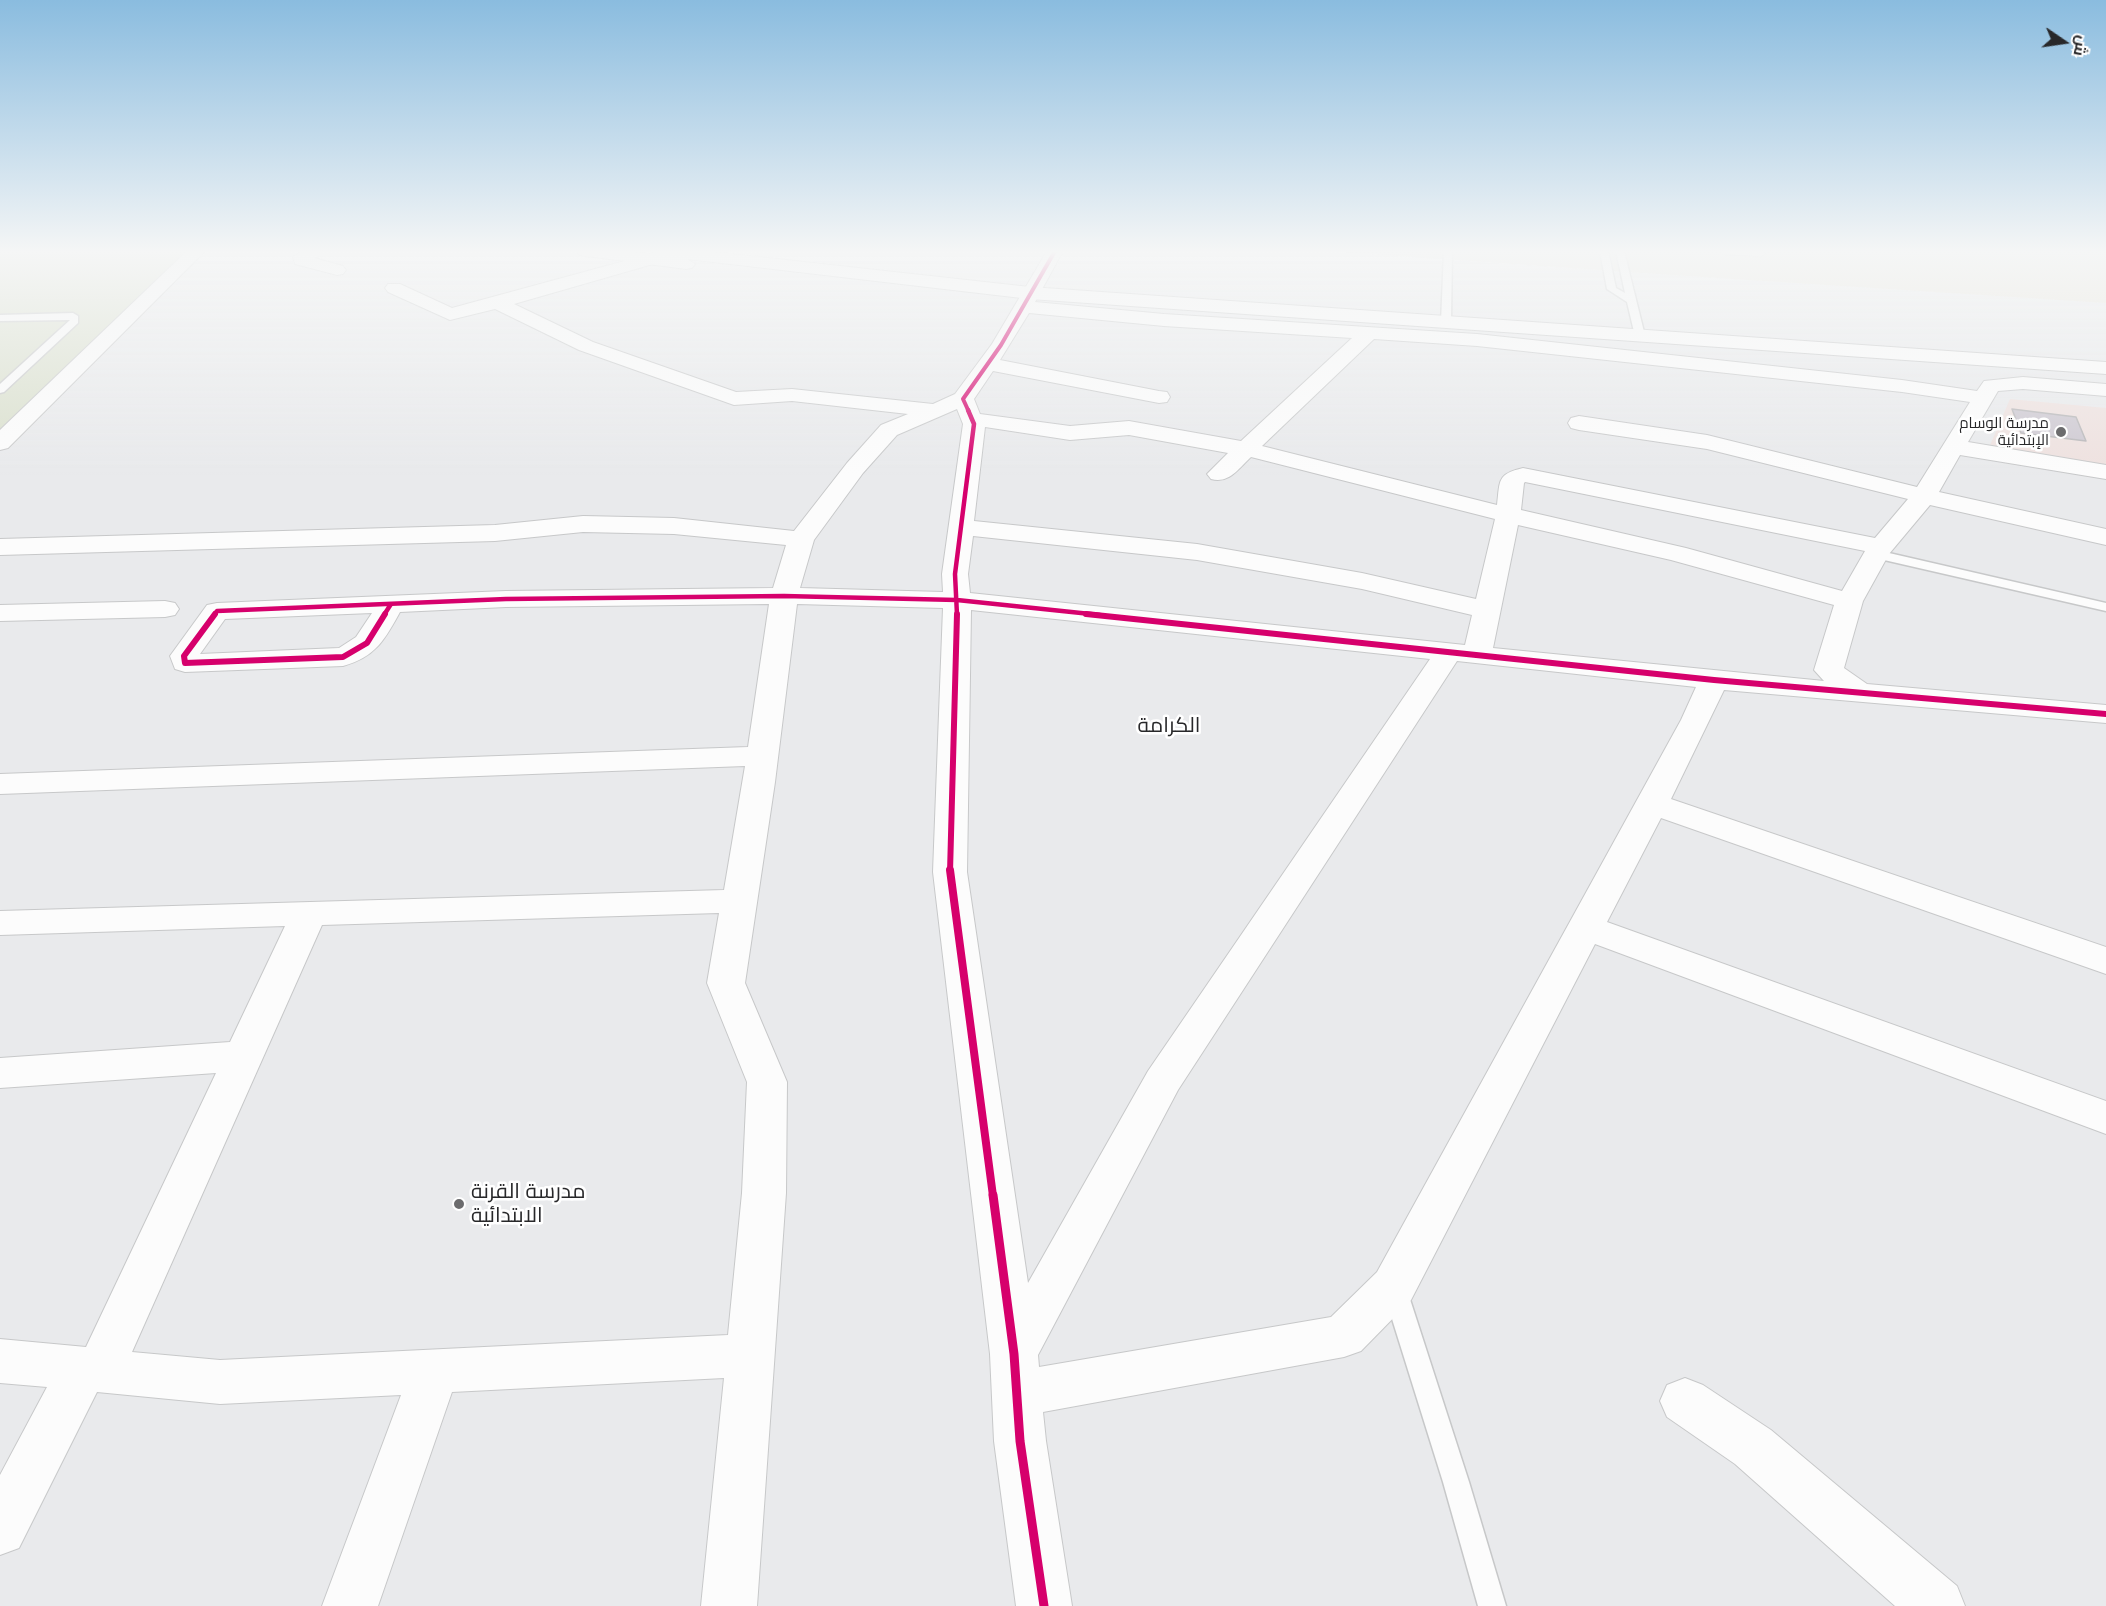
<!DOCTYPE html>
<html>
<head>
<meta charset="utf-8">
<style>
  body { margin:0 }
  #map { position:relative; width:2106px; height:1606px; overflow:hidden; background:#e9eaec; font-family:Quicksand,Cairo,sans-serif }
  canvas { display:block }
  .north { position:absolute; left:2034px; top:12px; width:60px; height:60px; -webkit-text-stroke:4px #fff; paint-order:stroke; rotate:103deg; font-size:16px; font-weight:700; line-height:24px; text-align:center; color:#28282a }
  .north::after { content:''; display:block; margin:auto; width:21px; height:27px; background:#28282a; clip-path:polygon(50% 0,100% 100%,50% 72%,0 100%) }
</style>
</head>
<body>
<div id="map">
<canvas width="2106" height="1606"></canvas>
<div class="north">ش</div>
</div>
<script>
const ctx = document.querySelector('canvas').getContext('2d');
ctx.lineJoin = 'round';
function paint(path, color) {
  ctx.fillStyle = color;
  ctx.fill(path, 'evenodd');
}
function strokePath(path, color, width, dash) {
  ctx.strokeStyle = color;
  ctx.lineWidth = width;
  ctx.lineCap = dash ? 'butt' : 'round';
  ctx.setLineDash(dash || []);
  ctx.stroke(path);
}
function drawText(font, color, halo, rows, align = 'center') {
  ctx.font = font + ' Quicksand,Cairo,sans-serif';
  ctx.lineWidth = 5;
  ctx.setLineDash([]);
  ctx.textBaseline = 'middle';
  ctx.strokeStyle = halo;
  ctx.fillStyle = color;
  for (const [text, x, y, turn = 0] of rows) {
    ctx.save();
    ctx.translate(x, y);
    ctx.rotate((+turn || 0) * Math.PI / 180);
    ctx.textAlign = isNaN(turn) ? turn : align;
    if (halo) ctx.strokeText(text, 0, 0);
    ctx.fillText(text, 0, 0);
    ctx.restore();
  }
}
paint(new Path2D(`
  M1326 251H2106V303L1671 275Z`), '#e8e4d9');
paint(new Path2D(`
  M2010 399 2106 408V468L2016 454 1990 445Z`), '#eee1df');
paint(new Path2D(`
  M0 251H189L0 432Z`), '#dae0cd');
const building = new Path2D(`
  M2012 409 2076 417 2086 441 2021 433Z`);
paint(building, '#cdc8d1');
strokePath(building, '#b8b7b9', 1.5);
const service = new Path2D(`
  M1444 251H1452L1451 322 1446 325 1441 322Z
  M1600 251H1608L1616 288 1625 293 1616 251H1624L1645 336 1643 338 1635 336 1627 302 1607 289Z
  M1721 251H1762L1765 253 1761 256 1725 254Z
  M73 313 78 316V323L4 392 0 393V384L70 320 0 321V315Z
  M1876 550 2106 603V611L1871 557 1870 554Z
  M1395 1280 1403 1283 1407 1290 1469 1482 1506 1606H1478L1443 1482 1383 1290 1387 1283Z`);
const minor = new Path2D(`
  M187 251H205L8 448 0 450V430Z
  M302 251H323L321 255 314 258 343 266 346 270 343 274 337 275 295 264 293 257Z
  M661 251 684 252 681 256 514 304 593 342 736 392 792 389 933 404 955 394 992 344 1047 251H1063L1035 302 1164 314 1477 334 1902 380 1977 391 1984 381 2023 377 2106 384V396L2023 389 1998 391 1968 442 2106 465V479L1960 455 1939 492 2106 529V545L1930 505 1889 554 1863 601 1844 668 1867 684 2106 705V723L1724 690 1671 799 2106 947V974L1661 818 1607 922 2106 1101V1134L1595 944 1411 1300 1361 1351 1344 1357 1043 1412 1046 1441 1072 1606H1016L994 1441 990 1354 933 872 943 608 797 604 775 782 745 983 787 1082 786 1193 757 1606H701L724 1378 452 1392 378 1606H322L401 1395 220 1404 97 1392 19 1548 0 1555V1475L47 1387 0 1383V1339L86 1347 216 1073 0 1088V1058L230 1042 285 926 0 935V911L724 890 745 766 0 794V774L748 747 769 604 506 607 400 612C385 639 376 657 343 666L185 672 175 669 170 656 207 605 217 603 506 591 773 588 786 545 674 534 583 532 495 541 0 555V539L495 525 583 516 674 518 794 531 847 463 881 425 908 414 792 401 734 405 579 350 495 309 450 320 388 292 385 288 388 284H400L452 308ZM1029 313 1164 326 1352 338 1241 441 1129 421 1070 426 980 414 974 399 993 371 1159 403 1167 402 1170 397 1167 392 1159 391 1000 360ZM1374 339 1477 346 1902 392 1970 402 1917 487 1707 435 1579 416 1571 418 1568 423 1571 428 1579 430 1707 449 1908 499 1875 538 1523 468C1497 474 1500 480 1497 505L1262 446ZM957 409 963 424 942 574 943 592 800 588 814 540 863 473 897 435ZM985 427 1070 440 1129 435 1228 453 1207 474 1211 479C1229 484 1238 469 1251 457L1495 519 1476 599 1362 573 1197 544 974 521ZM1524 483 1525 482 1865 551 1842 591 1686 548 1521 510ZM1518 525 1671 560 1834 605 1814 670 1824 681 1493 648ZM973 536 1197 560 1362 589 1472 615 1465 645 970 593 968 574ZM971 610 1430 659 1148 1071 1028 1283 967 872ZM372 613 356 637 339 648 200 654 225 619ZM1457 661 1696 687 1681 720 1377 1272 1331 1317 1039 1367 1038 1355 1178 1090ZM719 913 707 983 747 1082 742 1193 728 1335 220 1360 132 1352 322 925Z
  M165 601 175 603 179 609 175 615 165 617 0 621V605Z
  M1685 1378 1703 1385 1771 1430 1957 1586 1965 1606H1895L1735 1464 1667 1417 1660 1401 1667 1385Z`);
const primary = new Path2D(`
  M577 251H623L659 255 655 251H705L1030 287 2106 362V374L1030 299 687 259 695 264 692 268 686 269 586 256 580 255Z`);
strokePath(service, '#c7c8c9', 3);
strokePath(minor, '#c7c8c9', 2);
strokePath(primary, '#c7c8c9', 2);
paint(service, '#fcfcfc');
paint(minor, '#fcfcfc');
paint(primary, '#fcfcfc');
strokePath(new Path2D(`
  M969 412 963 399 1001 345 1055 251`), '#d6006c', 4);
strokePath(new Path2D(`
  M214 615 217 611 506 599 784 596 957 600 1100 615
  M384 615 391 604
  M957 615 955 574 974 424 968 410`), '#d6006c', 4.5);
strokePath(new Path2D(`
  M215 614 184 656 185 663 343 657 367 643 385 614
  M1086 614 1714 680 2106 714
  M950 872 957 614`), '#d6006c', 6);
strokePath(new Path2D(`
  M950 870 993 1196`), '#d6006c', 8);
strokePath(new Path2D(`
  M993 1195 1014 1354 1020 1441 1044 1606`), '#d6006c', 9);
const sky = ctx.createLinearGradient(0, 0, 0, 475);
sky.addColorStop(0, '#8abcdf');
sky.addColorStop(0.53, '#f5f6f6');
sky.addColorStop(1, '#f5f6f600');
ctx.fillStyle = sky;
ctx.fillRect(0, 0, 2106, 475);
for (const [x, y, r, color] of [
  [2061,432,6,"#6c6c6e"],
  [459,1204,6,"#6c6c6e"]
]) {
  const dot = new Path2D();
  dot.arc(x, y, r, 0, 2 * Math.PI);
  ctx.fillStyle = color;
  ctx.fill(dot);
  strokePath(dot, '#fff', 2);
}
drawText('15px', '#28282a', '#fff', [
  ["مدرسة الوسام",2049,423],
  ["الإبتدائية",2049,440]
], 'right');
drawText('21px', '#28282a', '#fff', [
  ["الكرامة",1169,726]
]);
drawText('21px', '#28282a', '#fff', [
  ["مدرسة القرنة",471,1192],
  ["الابتدائية",471,1216]
], 'left');
</script>
</body>
</html>
